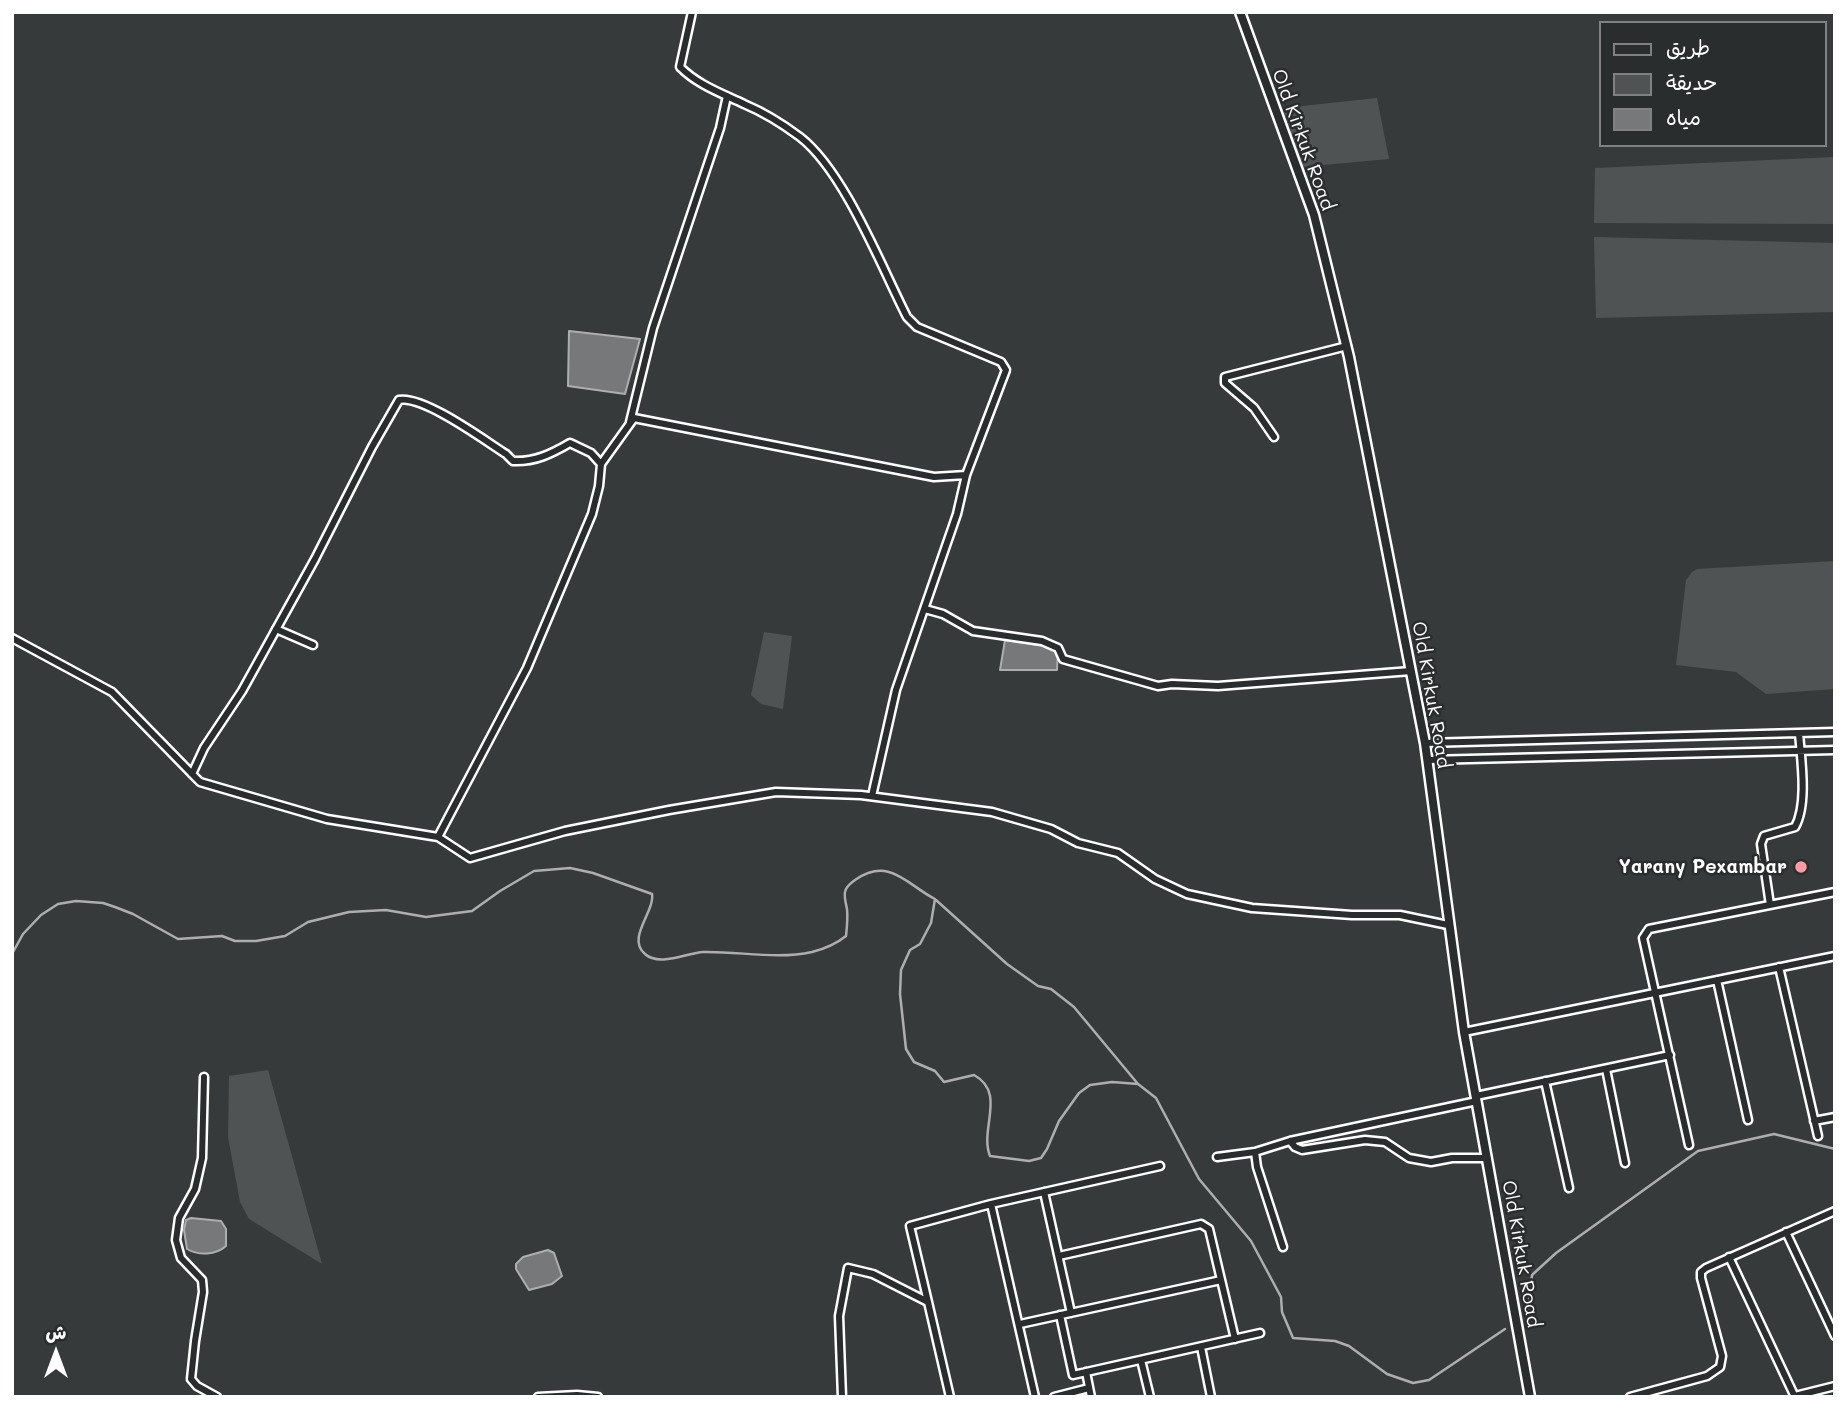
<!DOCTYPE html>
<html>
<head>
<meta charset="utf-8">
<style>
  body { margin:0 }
  #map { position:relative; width:1847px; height:1409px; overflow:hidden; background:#373a3b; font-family:Mali,"Playpen Sans Arabic",sans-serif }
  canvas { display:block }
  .frame { position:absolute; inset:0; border:14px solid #fff; pointer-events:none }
  .legend { position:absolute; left:1599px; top:21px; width:228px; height:126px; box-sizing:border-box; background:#2a2d2e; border:2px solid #7f8182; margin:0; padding:9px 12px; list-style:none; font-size:21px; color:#fff }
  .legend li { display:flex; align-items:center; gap:14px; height:35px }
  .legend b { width:35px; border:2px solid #7f8182 }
  .north { position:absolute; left:21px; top:1318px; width:70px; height:70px; -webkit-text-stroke:5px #2a2d2e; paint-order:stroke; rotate:0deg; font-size:19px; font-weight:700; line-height:28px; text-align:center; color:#fff }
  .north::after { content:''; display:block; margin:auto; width:24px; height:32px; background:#fff; clip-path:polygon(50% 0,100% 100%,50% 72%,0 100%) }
</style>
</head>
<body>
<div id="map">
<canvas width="1847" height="1409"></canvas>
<div class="frame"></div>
<ul class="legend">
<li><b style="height:9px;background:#2a2d2e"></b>طريق</li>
<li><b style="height:19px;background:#505354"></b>حديقة</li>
<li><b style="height:19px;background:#767879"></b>مياه</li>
</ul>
<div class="north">ش</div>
</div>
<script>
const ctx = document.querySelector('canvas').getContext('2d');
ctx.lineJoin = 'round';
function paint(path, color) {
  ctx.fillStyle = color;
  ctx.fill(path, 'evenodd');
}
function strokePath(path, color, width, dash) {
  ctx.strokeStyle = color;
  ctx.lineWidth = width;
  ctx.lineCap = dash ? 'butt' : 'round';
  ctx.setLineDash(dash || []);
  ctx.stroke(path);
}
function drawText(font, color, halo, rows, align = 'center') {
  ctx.font = font + ' Mali,sans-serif';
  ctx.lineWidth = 5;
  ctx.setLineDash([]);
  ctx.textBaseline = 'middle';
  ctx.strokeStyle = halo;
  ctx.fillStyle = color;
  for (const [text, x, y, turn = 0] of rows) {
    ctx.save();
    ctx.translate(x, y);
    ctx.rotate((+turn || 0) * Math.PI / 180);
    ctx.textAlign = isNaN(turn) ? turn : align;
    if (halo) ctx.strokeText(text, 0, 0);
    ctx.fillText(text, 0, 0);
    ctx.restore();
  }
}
paint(new Path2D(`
  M1377 98 1389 159 1301 167 1283 108Z
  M1835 157V224L1594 223 1595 168Z
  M1594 237 1835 243V312L1596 318Z
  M1835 561V689L1766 694 1736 672 1676 665 1686 580 1692 572 1697 569Z
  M764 632 792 636 783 709 761 704 751 695Z
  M268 1070 322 1264 249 1219 240 1202 228 1137 229 1076Z`), '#505354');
const water = new Path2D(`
  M569 331 640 339 625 394 568 386Z
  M1005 640 1058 648 1057 670H1000Z
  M191 1218 221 1221 226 1229V1246C216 1255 199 1256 187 1249L184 1230 186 1220Z
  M548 1250 554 1253 562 1276 552 1284 529 1290 516 1269V1264L523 1257Z`);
paint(water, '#767879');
strokePath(water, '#adaeaf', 2);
strokePath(new Path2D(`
  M936 900 1007 964 1038 986 1051 989 1074 1007 1138 1084
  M12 954 23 934 41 915 58 904 76 901 103 903 115 907 133 914 178 939 222 936 235 941H256L285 936 308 922 349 912 386 910 426 917 472 911 500 891 534 871 570 868 593 873 652 894C655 912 626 938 645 954 659 967 687 953 703 952 739 951 776 960 812 952 824 949 836 944 846 936 847 927 848 918 847 909 846 904 844 897 845 892 846 886 851 883 855 880 890 856 907 885 935 899L931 923 920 944 910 950 901 970 900 994 906 1049 914 1062 935 1071 944 1082 974 1075C1007 1093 979 1129 990 1156L1029 1161 1041 1158 1047 1149 1059 1121 1079 1093 1090 1085 1112 1082 1138 1084 1156 1098 1199 1179 1251 1241 1281 1297 1282 1312 1293 1338 1335 1341 1349 1346 1387 1374 1413 1383 1429 1380 1505 1329
  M1528 1312 1532 1275 1556 1253 1698 1151 1774 1134 1835 1149`), '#adaeaf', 2.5);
const minor = new Path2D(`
  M630 422 653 328 720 128 727 96
  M1274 437 1254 408 1225 383V377L1347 346
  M601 464 634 418 934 477 966 475 1006 370 1001 362 917 327 907 317C881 266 844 171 800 137 784 125 763 112 744 104 721 93 698 85 680 67L692 12
  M925 609 943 614 973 631 1042 641 1058 648 1063 659 1158 686 1172 684 1218 686 1411 671
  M276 629 313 645
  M12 638 112 692 200 782 327 819 438 837 470 858 565 831 669 810 776 792 861 795 992 812 1051 829 1078 843 1118 853 1155 879 1187 894 1252 908 1352 915H1400L1448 925
  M1425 743 1835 732
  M1428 760 1835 750
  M192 774 204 748 242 691 315 559 372 447 399 400C423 395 484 440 506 454L513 461C535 462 551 454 570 443L591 453 601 464 599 486 592 514 527 668 438 837
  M872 796 896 690 957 514 966 475
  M1770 905 1761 844 1764 836 1795 827C1808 804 1801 759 1799 733
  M1779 967 1818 1136
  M1717 980 1748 1120
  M1464 1032 1835 956
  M1606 1069 1625 1163
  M204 1077 202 1158 195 1189 179 1218 176 1240 181 1258 202 1280 203 1292 195 1341 191 1379 197 1386 217 1397
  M1545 1081 1569 1188
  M1476 1096 1670 1055
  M1814 1121 1835 1117
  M1290 1141 1295 1147 1302 1150 1365 1140 1385 1142 1409 1158 1431 1162 1452 1158H1487
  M1689 1145 1643 938 1649 929 1835 892
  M1217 1157 1255 1152
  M1044 1192 1071 1313
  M991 1204 1035 1397
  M1786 1232 1835 1336
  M1283 1247 1257 1167 1255 1152 1290 1141 1477 1101
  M1059 1256 1201 1224 1209 1229 1235 1339
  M1729 1257 1795 1397
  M928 1302 910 1226 991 1204 1160 1166
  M1060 1315 1073 1375 1260 1333
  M1020 1324 1221 1280
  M1201 1347 1211 1397
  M1141 1360 1150 1397
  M1086 1372 1091 1397
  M1795 1396 1835 1386
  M538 1397 577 1395 598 1397
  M842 1397 839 1316 848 1268 873 1274 928 1302 950 1397
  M1054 1397 1089 1388
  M1630 1397 1707 1376 1720 1367 1722 1356 1701 1278V1272L1706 1268 1835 1211`);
const tertiary = new Path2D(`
  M1240 12 1314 215 1349 357 1425 743 1464 1032 1530 1397`);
strokePath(minor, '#fff', 11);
strokePath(tertiary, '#fff', 13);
strokePath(minor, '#2a2d2e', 6);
strokePath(tertiary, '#2a2d2e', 8);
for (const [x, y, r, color] of [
  [1801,867,7,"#ff9aa2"]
]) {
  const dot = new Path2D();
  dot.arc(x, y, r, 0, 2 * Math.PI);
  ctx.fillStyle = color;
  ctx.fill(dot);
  strokePath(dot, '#2a2d2e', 2.5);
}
drawText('19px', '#fff', '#2a2d2e', [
  ["Old Kirkuk Road",1303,140,70],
  ["Old Kirkuk Road",1431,695,80],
  ["Old Kirkuk Road",1521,1254,80]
]);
drawText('bold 19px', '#fff', '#2a2d2e', [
  ["Yarany Pexambar",1787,867]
], 'right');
</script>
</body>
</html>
